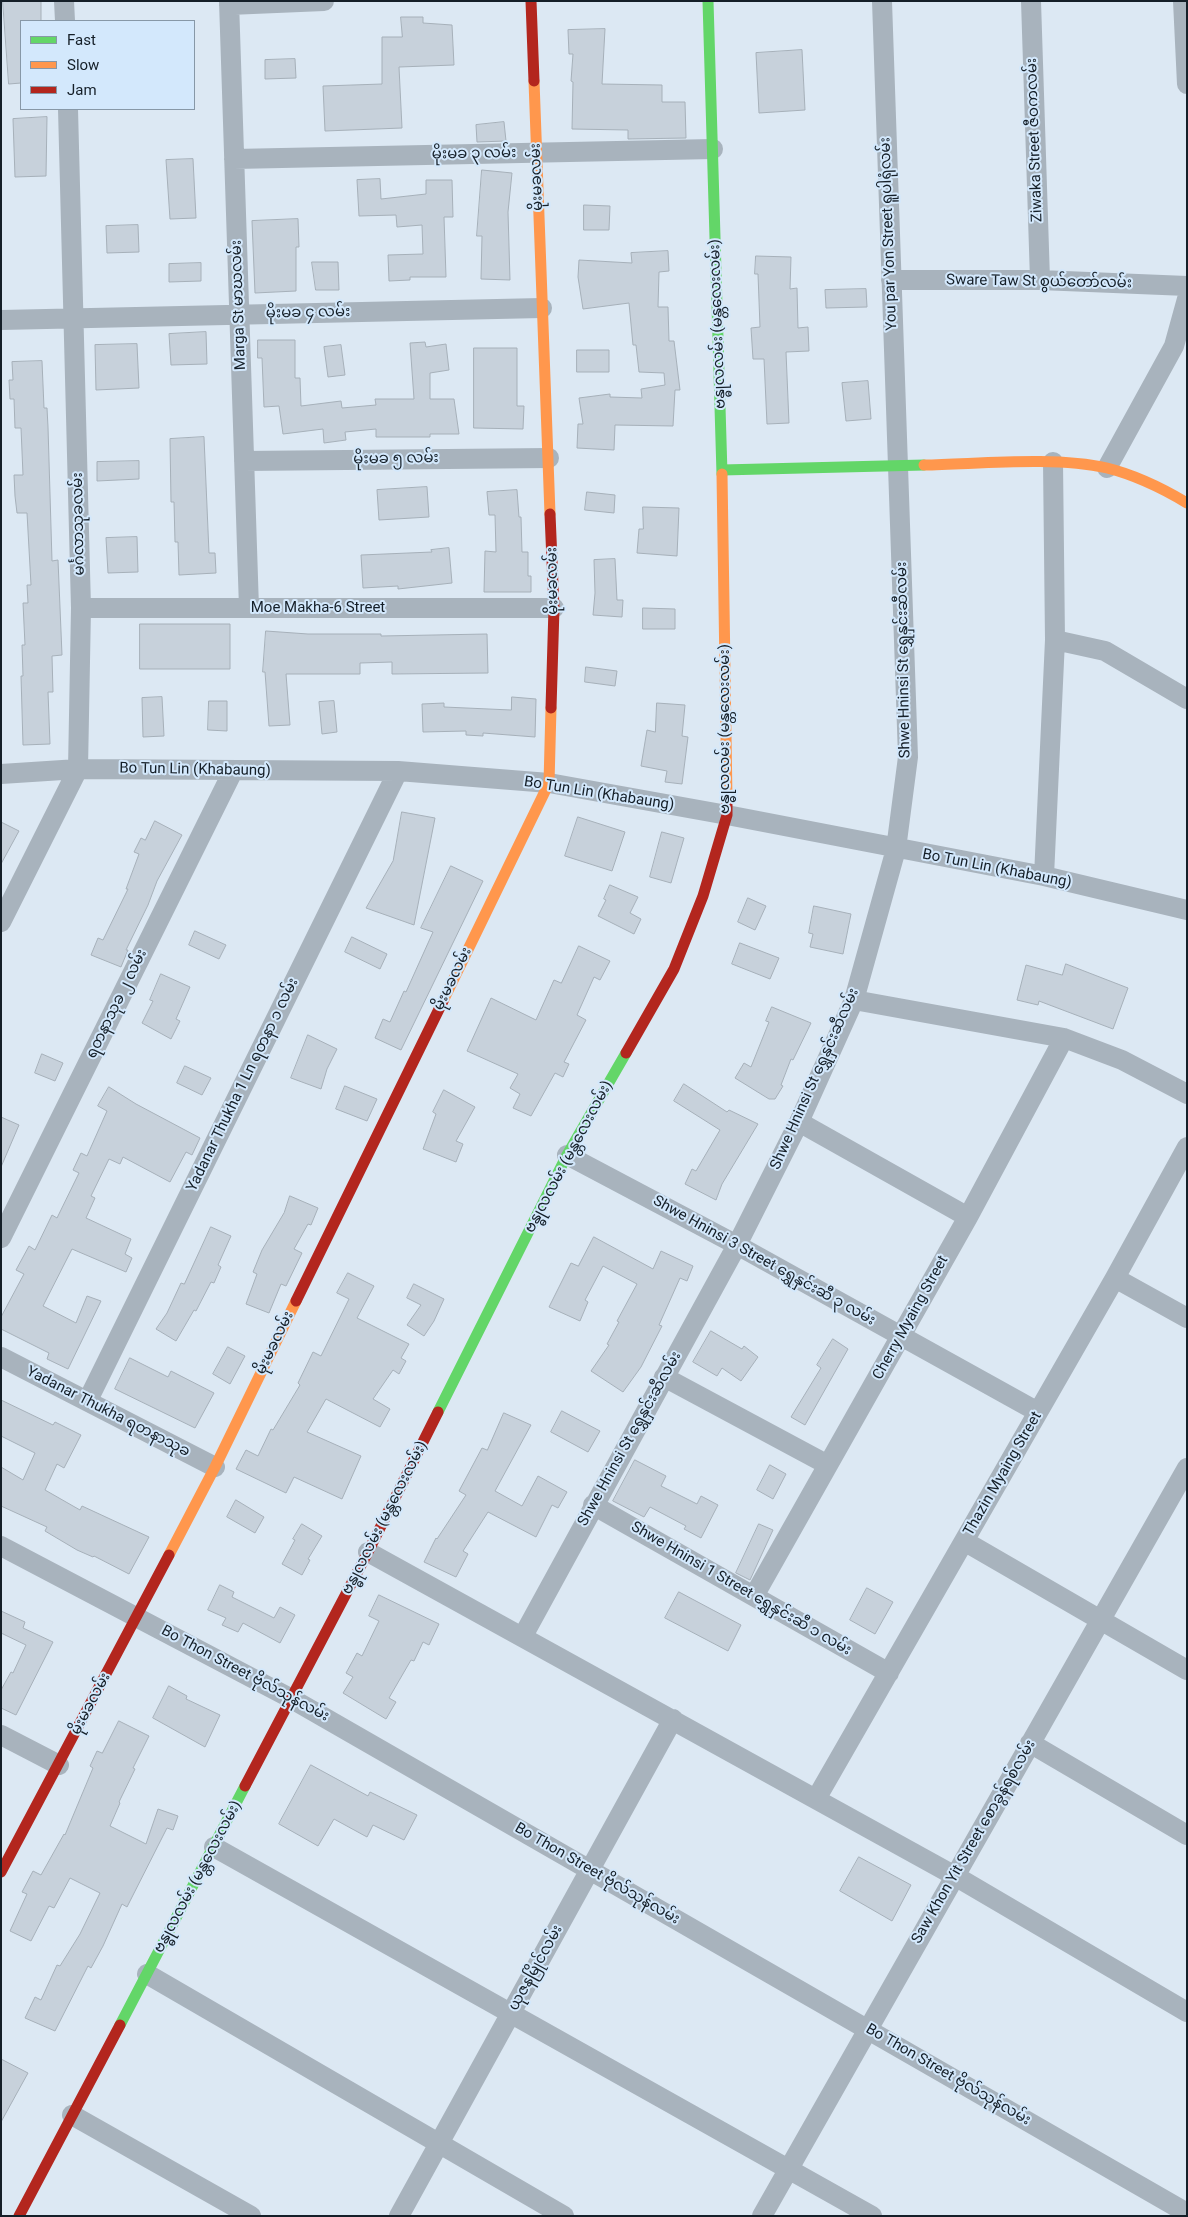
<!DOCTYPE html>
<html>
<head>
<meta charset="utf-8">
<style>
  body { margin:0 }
  #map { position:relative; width:1188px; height:2217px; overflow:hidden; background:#dce8f3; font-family:Roboto,sans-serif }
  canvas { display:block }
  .frame { position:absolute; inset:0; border:2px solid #151f28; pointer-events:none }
  .legend { position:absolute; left:20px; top:20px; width:175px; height:90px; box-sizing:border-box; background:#d3e8fc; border:1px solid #8798a7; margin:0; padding:6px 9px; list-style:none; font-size:15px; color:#151f28 }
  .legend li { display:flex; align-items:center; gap:10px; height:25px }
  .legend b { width:25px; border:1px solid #8798a7 }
</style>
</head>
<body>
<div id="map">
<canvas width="1188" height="2217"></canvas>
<div class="frame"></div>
<ul class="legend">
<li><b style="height:6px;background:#63d668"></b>Fast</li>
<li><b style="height:6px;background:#ff974d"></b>Slow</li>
<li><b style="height:6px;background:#b3261e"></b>Jam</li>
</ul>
</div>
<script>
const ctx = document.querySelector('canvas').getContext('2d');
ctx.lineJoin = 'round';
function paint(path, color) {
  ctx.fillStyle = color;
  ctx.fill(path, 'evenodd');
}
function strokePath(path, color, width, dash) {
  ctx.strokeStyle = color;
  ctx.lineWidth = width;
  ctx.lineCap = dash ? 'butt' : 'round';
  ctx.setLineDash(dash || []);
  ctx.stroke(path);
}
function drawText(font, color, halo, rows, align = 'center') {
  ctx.font = font + ' Roboto,"Noto Sans Myanmar",sans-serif';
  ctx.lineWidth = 4;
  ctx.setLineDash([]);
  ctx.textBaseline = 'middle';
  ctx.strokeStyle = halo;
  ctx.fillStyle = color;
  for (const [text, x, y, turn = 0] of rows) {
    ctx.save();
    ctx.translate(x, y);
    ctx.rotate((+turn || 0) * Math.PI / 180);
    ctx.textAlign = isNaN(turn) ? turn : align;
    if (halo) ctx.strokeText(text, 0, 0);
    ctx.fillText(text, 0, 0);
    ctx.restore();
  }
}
const building = new Path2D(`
  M3 1H41V21H21V83L9 84Z
  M401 17H423V23L452 25 454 65 399 67 402 128 325 131 323 86 382 84V37H402Z
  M605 29 602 84 662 85V102H685L686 138 628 139V130L572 129 573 82 571 81 573 54H569L568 30Z
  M802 50 805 110 759 113 756 53Z
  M295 59 296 78 265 79V60Z
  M47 117 46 176 15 177 13 119Z
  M504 122 506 141 477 142 476 125Z
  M193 159 196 218 170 219 166 160Z
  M482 170 512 173 508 212 510 280 481 279 482 236H477Z
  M380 179 381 199 426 194V180H452L453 217H444L446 277H410V280L389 281 388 255 423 254 422 225 397 227 396 215 359 216 357 180Z
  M584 205 610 206 609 230H584Z
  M298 219 299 247H296V291L255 293 252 221Z
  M138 225 139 252 107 253 106 226Z
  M668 251 669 271 659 272 658 307H668L669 341H674L680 390H675L673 426 615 425 614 450 577 448 578 424H583L579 398 610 394V397L642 398 641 389 665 385 664 373 639 372 636 345H633L629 303 583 309 578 277 579 260 632 263 631 253Z
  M756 256 791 257 790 289 797 288 798 328 808 327 809 351 786 352 789 423 767 424 764 359H753L751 328 760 327 758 274H755Z
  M312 262H338L339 290H316Z
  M201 263V281L169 282V264Z
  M866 289 867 307 826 308 825 290Z
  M206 332 207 364 171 365 169 334Z
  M258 340H295V378H300L301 406 341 401 342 408 376 405 375 399H414L410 343 425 342 426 347 446 344 449 370 430 373V399H454L459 434H430V437H376V429L345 432 346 440 324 443 323 429 283 434 279 406 264 407 262 358H258Z
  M137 344 139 388 96 390 95 345Z
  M341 345 345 375 328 377 324 347Z
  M474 348H517V406H524L523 429 474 428Z
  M577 350H609V372H577Z
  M42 361 44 408H47L48 427 52 561 58 560 62 655 52 656 53 692H48L50 744 23 745 21 676H23L22 645H25L23 603H28L27 585H31L27 513H17L15 496 14 475H23L21 428H15L14 399H10L9 380H13L12 362Z
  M868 381 871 419 846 421 842 383Z
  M204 437 209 553H215L216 573 179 575 178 542H175L174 502H171L170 439Z
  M139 461V479L97 481V462Z
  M427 487 429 517 379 520 377 490Z
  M517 490 519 517H521L522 552H528V576H531V592H484L485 551 496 552 495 515H489L487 492Z
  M587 492 615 495 614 513 585 510Z
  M643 507 679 508 677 556 637 553 639 529H643Z
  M137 537 138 572 108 573 106 538Z
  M449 548 452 583 398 589V586L363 588 361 555 432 552 431 550Z
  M615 559 617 600H623L622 617 593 615 595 593 594 560Z
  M643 608 675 609V629H643Z
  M140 624H230V669H140Z
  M266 631 308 634H381V636L487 634 488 673 392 674V662L360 663V674H286L290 725 269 726 265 672H263Z
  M586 667 617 671 615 686 585 682Z
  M162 697 164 736 143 737 142 698Z
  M512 697 536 699 535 737 483 733V736L466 735V731L423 732 422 704 444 703V707L511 710Z
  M209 701H227V731L208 730Z
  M334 701 337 732 322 734 319 702Z
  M657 703 685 705 682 736 688 737 682 784 665 782 667 771 641 766 647 730 655 732Z
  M402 812 435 818 414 925 366 908 393 861Z
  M578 817 625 832 612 871 565 856Z
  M155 821 182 835 157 881 148 905 126 950H128L121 967 91 955 98 938 103 940 128 889H126L139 854 134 852 141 838 145 840Z
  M1 822 19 831 1 864Z
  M662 832 684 838 671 883 650 877Z
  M451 866 483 881 401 1050 375 1038 383 1019 390 1022 404 991 406 992 433 932 421 928Z
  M610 885 638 897 630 913 641 919 634 934 598 916 606 900 604 899Z
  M748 898 766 906 755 930 738 922Z
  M814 906 851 914 843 954 810 947 813 934 809 933Z
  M195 931 226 945 219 959 189 945Z
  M352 937 387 954 380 969 345 952Z
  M740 943 779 958 770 979 732 964Z
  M579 946 610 961 600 980 594 977 577 1015 586 1020 564 1062 569 1064 563 1077 555 1073 531 1116 513 1108 520 1094 510 1088 518 1074 467 1051 491 998 536 1020 554 980 561 983Z
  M1066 964 1128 988 1113 1029 1039 1001 1038 1005 1017 1000 1026 965 1062 975Z
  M161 974 190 987 176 1019 180 1021 171 1039 142 1023 153 1001 150 1000Z
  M772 1007 811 1023 793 1060 791 1059 781 1085 783 1086 775 1099H769L735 1078 744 1063 751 1067 769 1022 766 1021Z
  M308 1035 337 1049 327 1069 321 1089 291 1078Z
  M42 1054 63 1063 55 1081 35 1073Z
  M185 1066 211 1078 202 1095 177 1083Z
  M684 1084 727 1112 729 1110 758 1124 722 1184 716 1200 685 1184 692 1169 696 1171 720 1130 674 1101Z
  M345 1086 377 1099 367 1121 336 1109Z
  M109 1087 136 1104 200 1138 192 1155 186 1152 170 1182 123 1157 120 1164 109 1159 91 1196 95 1198 86 1218 131 1239 125 1254 132 1258 126 1272 72 1249 43 1306 76 1323 87 1296 101 1301 68 1369 47 1359 49 1353 1 1329V1317L24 1274 16 1270 29 1246 35 1250 52 1215 57 1218 79 1173 73 1170 81 1153 87 1156 107 1111 98 1106Z
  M444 1090 475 1107 456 1141 463 1144 456 1162 423 1149 436 1114 433 1112Z
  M1 1117 19 1125 1 1167Z
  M290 1196 318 1208 311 1225 308 1224 294 1249 302 1253 286 1286 281 1284 269 1313 246 1304 257 1274 253 1272 262 1250 284 1213Z
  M211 1227 231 1236 218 1265 221 1267 214 1283 211 1282 196 1311 194 1310 176 1341 156 1329 167 1313 181 1283 184 1284Z
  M594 1237 653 1269 661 1251 693 1266 687 1281 680 1278 659 1325 662 1326 641 1367 623 1392 591 1371 609 1345 607 1344 619 1322 617 1321 637 1284 603 1266 585 1300 588 1302 580 1321 549 1307 571 1263 578 1266Z
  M348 1273 374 1286 357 1318 409 1344 401 1358 406 1361 399 1374 393 1370 373 1399 390 1409 380 1427 326 1399 307 1432 361 1456 342 1499 294 1477 286 1493 236 1469 246 1450 258 1456 271 1429 273 1430 300 1385 298 1383 313 1352 321 1356 349 1299 337 1293Z
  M414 1284 444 1299 434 1321 424 1336 407 1325 421 1305 407 1298Z
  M711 1331 742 1349 744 1346 758 1357 741 1381 722 1368 717 1376 693 1362Z
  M833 1339 848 1349 805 1425 791 1417 821 1368 817 1365Z
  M228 1347 245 1356 230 1384 213 1374Z
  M130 1358 168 1377 171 1371 214 1393 195 1428 115 1389Z
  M1 1400 53 1425 55 1422 81 1435 64 1468 57 1464 45 1490 80 1510 82 1506 149 1537 129 1574 94 1556 93 1557 77 1550 45 1531 47 1527 1 1506V1467L23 1480 35 1453 1 1436Z
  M562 1411 600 1431 588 1452 551 1432Z
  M504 1413 531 1425 495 1491 522 1506 538 1476 567 1492 558 1508 552 1505 536 1537 488 1512 463 1551 468 1554 456 1577 424 1562 436 1538 437 1539 466 1495 459 1491 482 1448 487 1450Z
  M635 1460 666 1476 661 1486 697 1504 701 1496 718 1505 701 1538 684 1529 686 1526 650 1507 644 1517 613 1501Z
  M770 1465 786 1474 773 1499 757 1490Z
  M236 1500 264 1517 255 1533 227 1517Z
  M302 1524 322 1536 308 1559 310 1560 302 1575 282 1564 295 1540 293 1539Z
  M759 1524 773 1530 750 1580 736 1573Z
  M220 1585 234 1592 232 1597 274 1618 280 1607 295 1615 280 1643 243 1623 238 1632 222 1625 226 1618 208 1610Z
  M867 1588 893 1602 875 1634 850 1620Z
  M679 1592 741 1625 728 1651 665 1618Z
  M379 1595 439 1624 429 1645 423 1642 414 1661 411 1660 389 1698 396 1702 386 1719 343 1693 353 1677 346 1673 357 1653 362 1656 379 1621 369 1616Z
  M1 1611 25 1622 23 1628 53 1642 16 1715 1 1708V1690L11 1672 13 1673 26 1645 1 1633Z
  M169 1686 187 1696 186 1699 220 1715 205 1747 153 1718Z
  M119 1721 149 1736 133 1768 135 1769 119 1802 120 1803 110 1826 146 1844 158 1809 178 1816 173 1830 167 1828 127 1907 122 1904 103 1946 91 1968 88 1966 55 2031 25 2018 35 1997 41 2000 57 1965 60 1966 80 1934 100 1893 70 1878 54 1908 49 1906 31 1941 10 1931 27 1894 22 1892 33 1871 41 1875 64 1834 65 1835 93 1768 90 1766 97 1751 102 1753Z
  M311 1765 368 1796 370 1792 417 1815 404 1840 373 1825 367 1837 334 1819 318 1846 279 1824Z
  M859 1857 911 1885 892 1921 840 1891Z
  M1 2059 28 2073 1 2122Z`);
paint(building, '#c7d1db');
strokePath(building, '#a6b0b9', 1);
strokePath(new Path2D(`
  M64 1 65 21
  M229 1 249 608
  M1031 1 1040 280
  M1183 1 1187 84
  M229 5 324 1
  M234 159 713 149
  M891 280H1040L1187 286
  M1 320 542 308
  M244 461 549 458
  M1107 468 1174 346 1187 299
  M81 608H554
  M1055 640 1105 651 1187 699
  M1 774 78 769 398 771 549 783 727 815 1044 876 1187 910
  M1044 876 1055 640 1053 462
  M1 922 78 769 81 608 68 109
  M854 1000 1064 1038 1122 1060 1187 1094
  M799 1122 968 1217
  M567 1155 737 1245 1038 1412
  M1 1238 233 771
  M1115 1278 1187 1318
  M1 1357 215 1467
  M664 1377 828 1465
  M88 1400 398 771
  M593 1505 889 1673
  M964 1541 1187 1670
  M1 1546 292 1699 1187 2213
  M368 1552 955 1876 1187 2012
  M754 1596 968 1217 1064 1038
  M523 1636 737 1245 799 1122 854 1000 896 849 908 757 882 1
  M1 1735 59 1765
  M1030 1743 1187 1835
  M816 1799 1115 1278 1187 1147
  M214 1847 872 2216
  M147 1974 564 2216
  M72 2115 251 2216
  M399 2216 673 1719
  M762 2216 1187 1468`), '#a8b3bd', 20);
strokePath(new Path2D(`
  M708 1 722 474
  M722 470 924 465
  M438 1412 567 1155 626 1053
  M120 2025 245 1786`), '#63d668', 11);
strokePath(new Path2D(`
  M534 81 550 514
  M924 465C980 464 1054 456 1107 468 1135 475 1162 488 1187 503
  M722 474 727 800
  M443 1001 549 783 551 708
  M169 1555 215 1467 296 1301`), '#ff974d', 11);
strokePath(new Path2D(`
  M531 1 534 81
  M550 514 554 608 551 708
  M626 1053 674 969 703 896 727 815V800
  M296 1301 443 1001
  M245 1786 368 1552 438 1412
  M1 1872 169 1555
  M19 2216 120 2025`), '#b3261e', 11);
drawText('15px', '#151f28', '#d3e8fc', [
  ["Ziwaka Street ဇီဝကလမ်း",1035,140,-92],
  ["မိုးမခ ၃ လမ်း",474,154,-1],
  ["မိုးမခလမ်း",537,177,-92],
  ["You par Yon Street ရူပါရုံလမ်း",889,234,-92],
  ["Sware Taw St စွယ်တော်လမ်း",1039,282,1],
  ["Marga St မာဃလမ်း",239,305,-92],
  ["မိုးမခ ၄ လမ်း",308,313,-1],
  ["ဗန္ဓုလလမ်း (မန္တလေးလမ်း)",718,324,-92],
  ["မိုးမခ ၅ လမ်း",396,459,-1],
  ["မင်္ဂလာသုခလမ်း",79,524,-91],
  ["မိုးမခလမ်း",553,581,-91],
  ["Moe Makha-6 Street",318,608],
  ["Shwe Hninsi St ရွှေနှင်းဆီလမ်း",904,660,-91],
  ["ဗန္ဓုလလမ်း (မန္တလေးလမ်း)",725,729,-90],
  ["Bo Tun Lin (Khabaung)",195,770,1],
  ["Bo Tun Lin (Khabaung)",599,794,9],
  ["Bo Tun Lin (Khabaung)",997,869,11],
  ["မိုးမခလမ်း",453,979,-64],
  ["ရတနာသုခ ၂ လမ်း",117,1004,-64],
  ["Shwe Hninsi St ရွှေနှင်းဆီလမ်း",815,1079,-66],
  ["Yadanar Thukha 1 Ln ရတနာ ၁ လမ်း",243,1085,-64],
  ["ဗန္ဓုလလမ်း (မန္တလေးလမ်း)",569,1157,-62],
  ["Shwe Hninsi 3 Street ရွှေနှင်းဆီ ၃ လမ်း",764,1261,29],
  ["Cherry Myaing Street",911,1318,-61],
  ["မိုးမခလမ်း",275,1343,-64],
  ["Yadanar Thukha ရတနာသုခ",108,1412,27],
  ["Shwe Hninsi St ရွှေနှင်းဆီလမ်း",630,1439,-61],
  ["Thazin Myaing Street",1003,1474,-60],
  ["ဗန္ဓုလလမ်း (မန္တလေးလမ်း)",385,1518,-63],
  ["Shwe Hninsi 1 Street ရွှေနှင်းဆီ ၁ လမ်း",741,1589,30],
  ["Bo Thon Street ဗိုလ်သုန်လမ်း",245,1674,28],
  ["မိုးမခလမ်း",91,1704,-62],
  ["Saw Khon Yit Street စောခွန်ရစ်လမ်း",974,1842,-60],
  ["Bo Thon Street ဗိုလ်သုန်လမ်း",597,1874,30],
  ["ဗန္ဓုလလမ်း (မန္တလေးလမ်း)",198,1877,-62],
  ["ယုဇနမြိုင်လမ်း",536,1968,-61],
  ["Bo Thon Street ဗိုလ်သုန်လမ်း",948,2075,30]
]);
</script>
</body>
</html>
